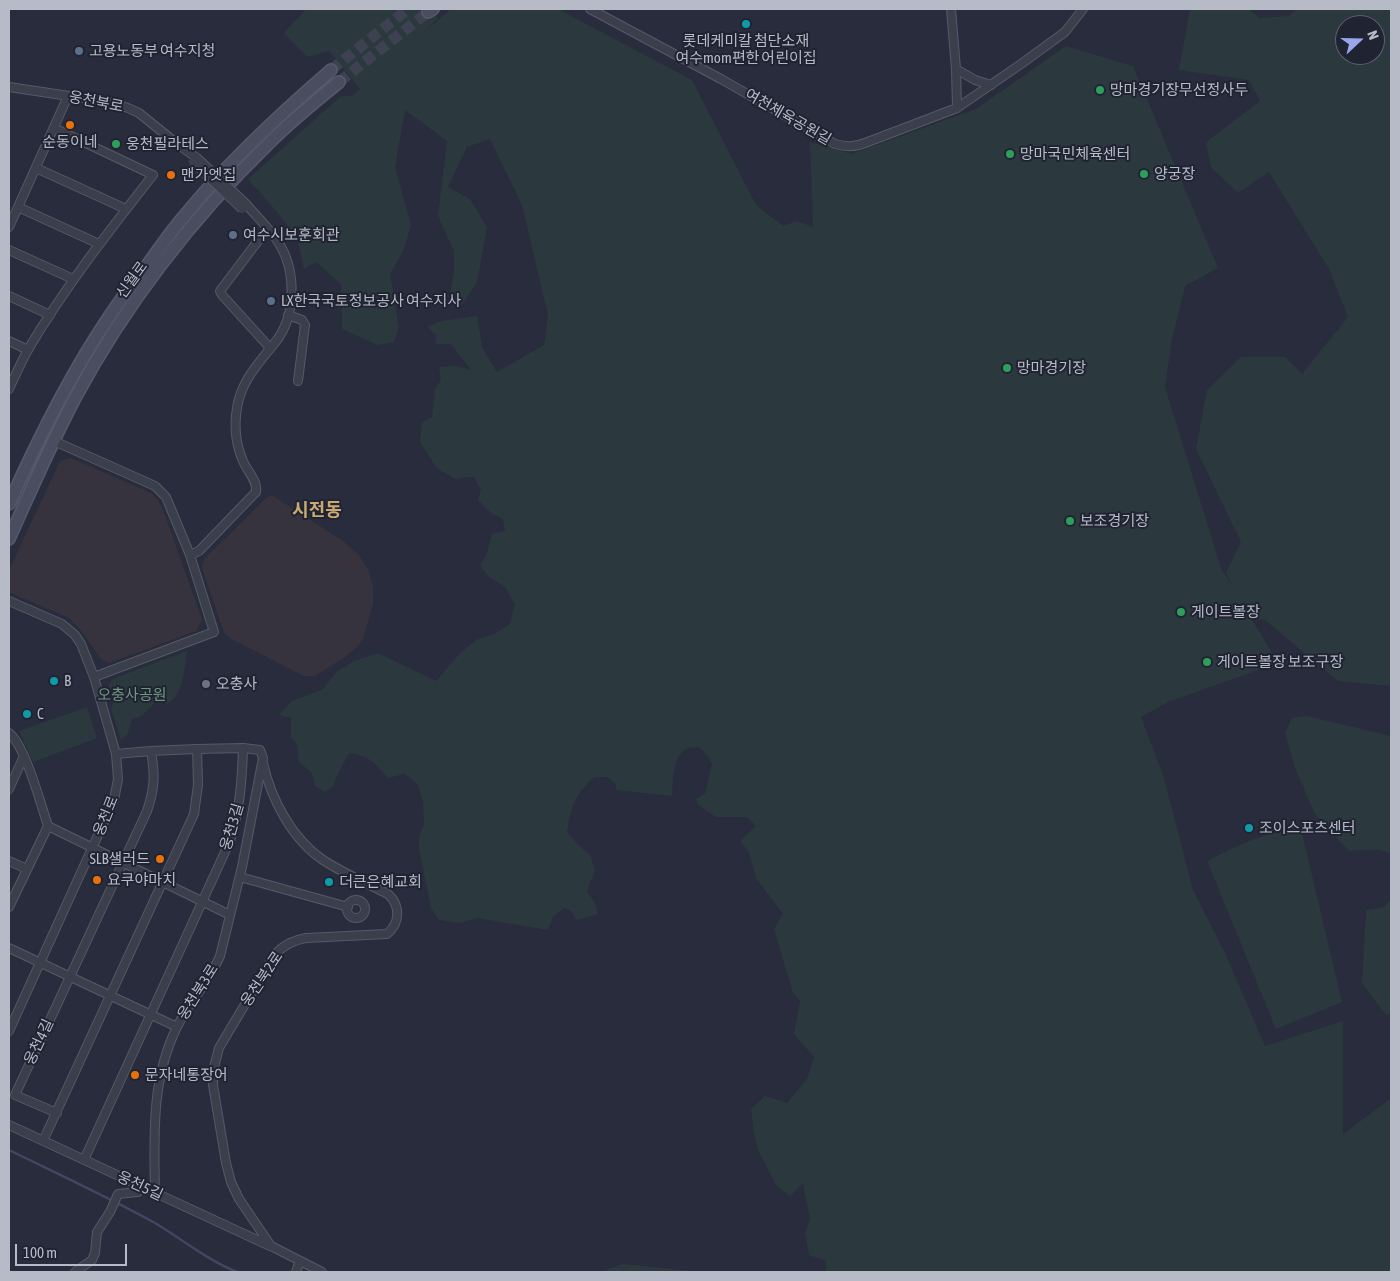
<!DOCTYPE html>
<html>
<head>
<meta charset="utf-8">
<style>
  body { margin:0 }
  #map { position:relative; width:1400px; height:1281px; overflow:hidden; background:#282c3c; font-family:"Asap Condensed",sans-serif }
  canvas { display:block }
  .frame { position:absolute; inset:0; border:10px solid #b7bac7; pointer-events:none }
  .north { position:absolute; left:1335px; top:15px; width:50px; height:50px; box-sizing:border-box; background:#202432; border:1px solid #5c606e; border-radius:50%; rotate:69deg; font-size:14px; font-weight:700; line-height:20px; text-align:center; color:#b7bac7 }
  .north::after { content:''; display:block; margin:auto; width:18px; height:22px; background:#98a7ec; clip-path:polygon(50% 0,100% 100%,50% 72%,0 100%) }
  .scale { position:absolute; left:15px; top:1244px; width:112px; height:22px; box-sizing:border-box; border:2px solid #b7bac7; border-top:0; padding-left:6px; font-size:15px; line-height:18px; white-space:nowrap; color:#b7bac7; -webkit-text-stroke:4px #202432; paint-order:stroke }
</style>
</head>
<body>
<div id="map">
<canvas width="1400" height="1281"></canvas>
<div class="frame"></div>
<div class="north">N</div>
<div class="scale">100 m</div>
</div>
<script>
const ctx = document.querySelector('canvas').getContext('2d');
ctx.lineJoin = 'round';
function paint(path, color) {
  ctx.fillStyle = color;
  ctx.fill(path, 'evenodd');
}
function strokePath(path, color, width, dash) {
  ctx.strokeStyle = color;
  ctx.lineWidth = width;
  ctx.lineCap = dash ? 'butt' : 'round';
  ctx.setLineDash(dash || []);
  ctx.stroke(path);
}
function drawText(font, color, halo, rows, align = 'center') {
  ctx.font = font + ' "Asap Condensed","Noto Sans KR",sans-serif';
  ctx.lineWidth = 4;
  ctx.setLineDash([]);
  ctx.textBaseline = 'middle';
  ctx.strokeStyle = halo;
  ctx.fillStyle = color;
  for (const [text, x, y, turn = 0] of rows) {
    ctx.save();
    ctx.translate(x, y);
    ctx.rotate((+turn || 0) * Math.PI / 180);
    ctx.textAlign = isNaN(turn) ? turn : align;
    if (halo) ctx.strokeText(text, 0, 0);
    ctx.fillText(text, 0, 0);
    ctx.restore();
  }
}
paint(new Path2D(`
  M71 458 151 493 157 499 162 507 202 619 196 631 109 663 101 659 80 629 69 618 9 592V570L60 461Z
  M272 495 343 541 358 554 368 569 373 586V604L363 639 356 648 342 659 315 676H304L231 639 224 633 202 568 204 559 266 498Z`), '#36323e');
paint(new Path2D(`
  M306 9H431L438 18 424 32 451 9H558L692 80 756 205 783 226 797 221 813 227 810 142 852 154 976 109 1066 46 1133 66 1218 268 1185 286 1172 339 1165 387 1221 568 1233 587 1226 573 1241 542 1196 449 1207 390 1241 357H1285L1302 374 1348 317 1329 269 1269 172 1238 193 1211 167 1206 142 1260 101 1249 80 1179 70 1190 9H1248L1260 18 1289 16 1297 9H1391V686L1338 681 1265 620 1251 618 1278 663 1168 702 1141 717 1164 778 1193 890 1225 953 1265 1046 1343 1021V1134L1391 1098V1272H826V1261L809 1255 805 1233 810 1219 803 1183 790 1196 776 1185 759 1152 754 1135 751 1109 765 1096 787 1103 807 1079 814 1057 794 1034 800 1001 793 993 774 929 783 914 756 878 749 852 740 841 756 826 747 817H716L698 805 696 799 705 794 712 764 707 755 699 747C695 748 689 747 686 749 672 757 673 782 672 796L616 790V784L607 777H594C574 797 572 804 567 832L580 847 590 855 595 870 587 891 596 905 598 914 577 920 571 911 564 908 553 917 548 930 477 918 460 923 439 920 431 908 419 849V836L424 824 423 802 418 785 411 778 404 774 388 778C376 763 369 756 349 753 343 766 337 773 333 787L325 792 315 786 312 773 299 762 297 744 291 737V718L279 715 292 701 323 689 336 672 354 661 378 653 436 681 461 652 476 640 494 634 510 624 515 604 505 587 489 577 480 566 487 553 492 534 505 531 503 519 491 513 478 500 481 489 473 477 455 479 437 468 420 442 422 422 432 417 435 389 441 380 439 367 456 366 471 370 451 344H436V335L427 327 441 321 477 316 482 347 497 372 544 345 548 315 522 205 490 139 467 147 448 187 470 199 487 227 477 282 461 306 449 298 454 274V251L438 216 447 141 405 110 395 167 411 225 404 249 390 274 399 328 394 342 378 345 342 329 341 284 316 262 304 269 297 238 277 212 248 179 341 96H352L360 89 329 51 308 57 284 33ZM1345 25H1375V55H1345Z
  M187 651C185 667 183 696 167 704L157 700 142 716 132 719 128 733 121 740 111 709 113 704 106 690 112 679Z
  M87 707 97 738 33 762 19 731Z
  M1307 716 1391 736V854C1378 847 1364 850 1349 851L1315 814 1295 768 1285 733 1292 718Z
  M1300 825 1342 1002 1276 1029 1207 861C1236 845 1268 833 1300 825Z
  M1391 899V1014L1386 1015 1362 983 1366 910 1384 907Z
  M623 1264 702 1272H703H601Z`), '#2b393e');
strokePath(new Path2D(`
  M9 1150C58 1174 108 1197 155 1223 182 1239 207 1260 237 1272`), '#404763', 2.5);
strokePath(new Path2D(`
  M331 70 408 9
  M339 82 428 12`), '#3d4151', 11, [11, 5.5]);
const street = new Path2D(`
  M590 9 721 79 835 144C847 147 854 147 865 143L957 108 1021 64 1065 32 1083 9
  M951 9 956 69 957 108
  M956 69 975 80 991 85
  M9 87 109 102 128 108 139 113 176 143 197 158
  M36 168 126 209
  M18 207 99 244
  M9 227 68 96
  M267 229 220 291 222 295 270 348
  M9 250 73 279
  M9 296 50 315
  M288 315 302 320 305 325 298 381
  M9 341 28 350
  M9 389C15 376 21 362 29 348 65 287 109 231 153 175L54 128
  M54 441 155 486 166 497 190 555 214 632 94 677
  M190 555 199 551 256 492C258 481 247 471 243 461 236 445 234 426 237 408 241 380 260 362 277 340 296 314 296 272 280 245 271 230 257 217 246 204
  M9 601 62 624 75 635 81 644 94 677 116 754 118 779 114 800 9 1031
  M9 733C25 745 41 805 48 826L9 907
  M116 754 151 751 197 749 243 748 260 750 263 758 242 867 220 956C209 982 189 1002 177 1027 151 1079 154 1137 155 1193
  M263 763C271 799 292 839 323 860 343 873 366 883 388 894 401 906 400 923 387 934L306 938C293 940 284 945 275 954L219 1048 213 1071V1085L226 1163 231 1182 239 1199 271 1246 322 1272
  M9 789 24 756
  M48 826 230 915
  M9 861 27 869
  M240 877 348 907
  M347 909a9 9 0 1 1 18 0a9 9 0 1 1-18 0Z
  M9 948 177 1027
  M57 1113 15 1095 147 811C155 788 155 774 151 751
  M9 1125 270 1246
  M43 1141 194 814 198 785 197 749
  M84 1160 230 841C240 810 242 780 243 748
  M75 1272 92 1260 95 1253 97 1232 110 1212 118 1194 138 1192
  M296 1272 300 1261`);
const secondary = new Path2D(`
  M428 12 433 9
  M9 504C38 439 69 376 109 317 119 301 131 286 143 271 157 252 170 232 186 214 229 161 280 114 331 70
  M9 539C30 492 51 444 75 398 126 303 193 217 270 142 291 121 315 102 339 82`);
strokePath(street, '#565a67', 10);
strokePath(secondary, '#565a67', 14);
strokePath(street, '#3b3f4c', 8);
strokePath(secondary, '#4a4d5f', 11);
const streetBridge = new Path2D(`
  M197 158 246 204
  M193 162 242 209`);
strokePath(streetBridge, '#565a67', 10, []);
strokePath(streetBridge, '#3b3f4c', 8);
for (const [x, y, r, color] of [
  [746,24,5,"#0f9aa8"],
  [79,51,5,"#5c6f8a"],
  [1100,90,5,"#2e9e5b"],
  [70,125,5,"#e8710a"],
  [116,144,5,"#2e9e5b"],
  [1010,154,5,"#2e9e5b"],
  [1144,174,5,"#2e9e5b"],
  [171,175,5,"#e8710a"],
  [233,235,5,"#5c6f8a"],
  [271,301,5,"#5c6f8a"],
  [1007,368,5,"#2e9e5b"],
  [1070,521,5,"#2e9e5b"],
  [1181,612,5,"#2e9e5b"],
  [1207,662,5,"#2e9e5b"],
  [54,681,5,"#0f9aa8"],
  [206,684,5,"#6b7280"],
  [27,714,5,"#0f9aa8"],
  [1249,828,5,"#0f9aa8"],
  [160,859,5,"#e8710a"],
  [97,880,5,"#e8710a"],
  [329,882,5,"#0f9aa8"],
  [135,1075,5,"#e8710a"]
]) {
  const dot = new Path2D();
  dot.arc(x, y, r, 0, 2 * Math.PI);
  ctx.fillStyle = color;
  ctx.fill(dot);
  strokePath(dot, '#202432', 2);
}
drawText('15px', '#b7bac7', '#202432', [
  ["롯데케미칼 첨단소재",746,41,"center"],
  ["여수mom편한 어린이집",746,58,"center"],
  ["고용노동부 여수지청",89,51],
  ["망마경기장무선정사두",1110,90],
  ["순동이네",70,142,"center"],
  ["웅천필라테스",126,144],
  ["망마국민체육센터",1020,154],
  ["양궁장",1154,174],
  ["맨가엣집",181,175],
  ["여수시보훈회관",243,235],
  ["LX한국국토정보공사 여수지사",281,301],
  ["망마경기장",1017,368],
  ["보조경기장",1080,521],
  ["게이트볼장",1191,612],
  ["게이트볼장 보조구장",1217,662],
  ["B",64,681],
  ["오충사",216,684],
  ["C",37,714],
  ["조이스포츠센터",1259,828],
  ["SLB샐러드",150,859,"right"],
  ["요쿠야마치",107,880],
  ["더큰은혜교회",339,882],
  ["문자네통장어",145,1075]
], 'left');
drawText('15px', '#b7bac7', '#202432', [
  ["웅천북로",96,102,11],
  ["여천체육공원길",788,117,30],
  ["신월로",132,280,-54],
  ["웅천로",106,816,-68],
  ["웅천3길",232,827,-74],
  ["웅천북2로",262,979,-56],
  ["웅천북3로",198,992,-58],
  ["웅천4길",39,1042,-65],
  ["웅천5길",140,1186,25]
]);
drawText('15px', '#719581', '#202432', [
  ["오충사공원",132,695]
]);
drawText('bold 18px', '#c9a971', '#202432', [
  ["시전동",317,510]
]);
</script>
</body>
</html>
